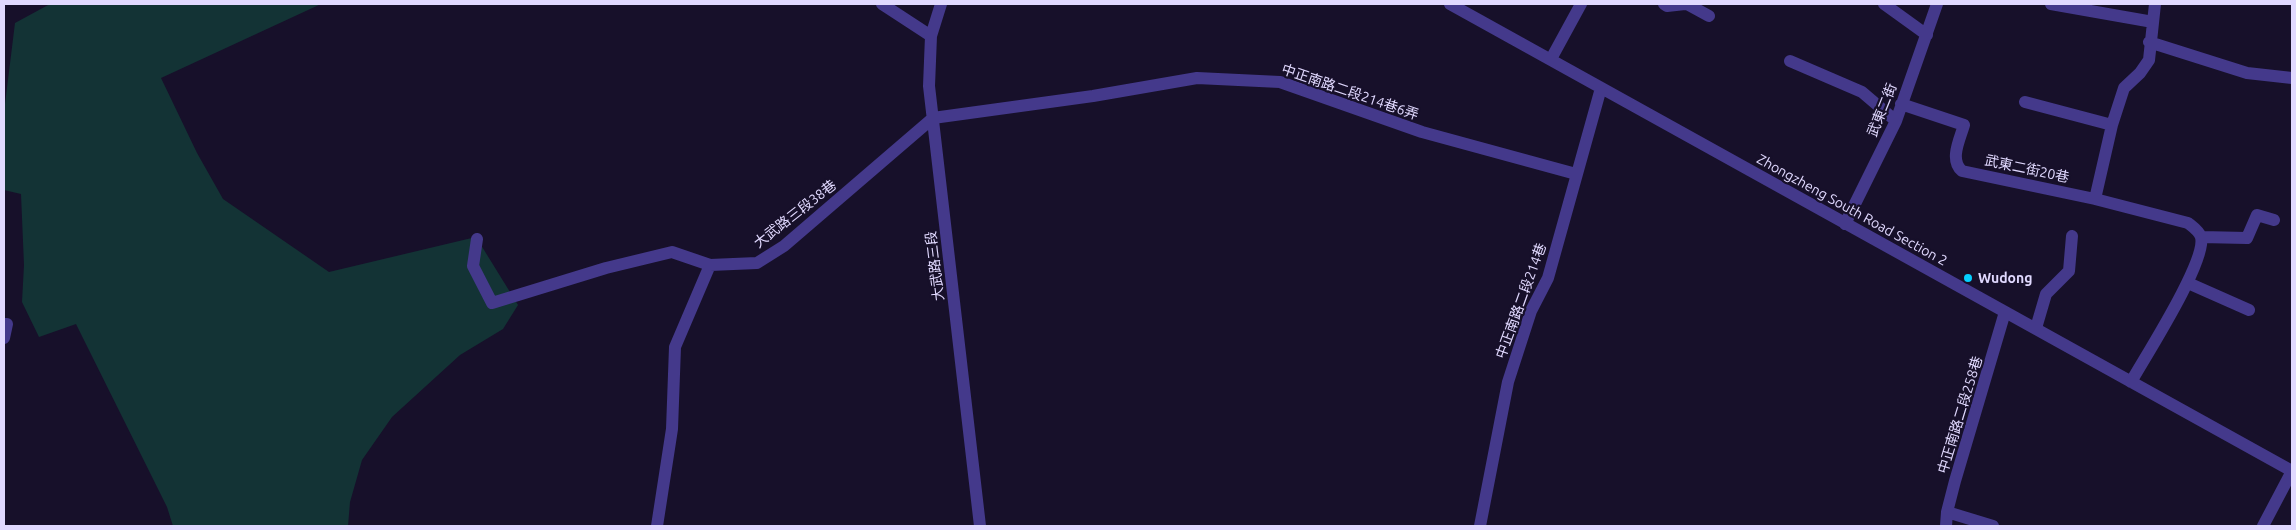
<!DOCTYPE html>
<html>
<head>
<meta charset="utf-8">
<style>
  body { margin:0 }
  #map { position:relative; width:2296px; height:530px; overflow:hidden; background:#17102a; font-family:Ubuntu,sans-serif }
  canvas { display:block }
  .frame { position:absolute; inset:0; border:5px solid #e1d9ff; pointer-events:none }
</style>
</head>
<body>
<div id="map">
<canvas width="2296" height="530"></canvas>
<div class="frame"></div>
</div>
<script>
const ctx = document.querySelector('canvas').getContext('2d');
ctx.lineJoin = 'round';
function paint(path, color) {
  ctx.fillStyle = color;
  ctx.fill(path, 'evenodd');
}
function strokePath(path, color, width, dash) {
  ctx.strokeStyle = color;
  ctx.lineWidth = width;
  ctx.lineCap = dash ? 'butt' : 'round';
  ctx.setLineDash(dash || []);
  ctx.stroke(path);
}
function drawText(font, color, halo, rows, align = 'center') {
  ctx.font = font + ' Ubuntu,"Noto Sans TC",sans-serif';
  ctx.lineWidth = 4.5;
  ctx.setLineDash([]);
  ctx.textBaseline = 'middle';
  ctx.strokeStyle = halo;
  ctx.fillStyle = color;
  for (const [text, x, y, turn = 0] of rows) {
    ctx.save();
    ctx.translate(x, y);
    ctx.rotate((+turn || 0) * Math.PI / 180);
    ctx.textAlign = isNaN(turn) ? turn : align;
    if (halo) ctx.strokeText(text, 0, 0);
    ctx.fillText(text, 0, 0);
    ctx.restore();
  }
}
paint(new Path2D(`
  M50 4H321L161 78 197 153 223 199 329 272 476 237 518 305 503 329 460 355 392 417 362 460 350 502 348 526H173L167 507 76 324 39 337 22 302 24 265 21 194 4 190V112L15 23Z`), '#133335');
strokePath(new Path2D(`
  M882 4 931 36
  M941 4 931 36 929 86 980 526
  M1450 4 2292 471
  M1664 4 1667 6 1685 4
  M1687 4 1709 16
  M1884 4 1927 35
  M2051 4 2153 22
  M2149 42 2247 73 2292 78
  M1551 59 1581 4
  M1790 61 1862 92 1896 121
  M2025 102 2112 125
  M1901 104 1964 125C1960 139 1949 160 1962 171L2095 199 2188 223C2193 227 2199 231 2201 237 2207 261 2145 357 2131 382
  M2095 199 2112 125 2124 88 2140 73 2149 60 2155 4
  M1845 224 1896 121 1937 4
  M2201 237 2247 238 2257 215 2274 220
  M477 239 473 266 492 303 606 268 672 252 710 265
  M2188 283 2249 310
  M4 324H7L4 338
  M2036 328 2046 294 2069 271 2072 236
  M1947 512 1993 526
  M657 526 672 429 675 347 710 265 757 263 784 246 933 118 1093 96 1197 78 1280 82 1422 132 1576 174
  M1480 526 1508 382 1531 311 1548 278 1601 88
  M1946 526 1947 512 1955 481 2005 312
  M2263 526 2292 471`), '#44398b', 12);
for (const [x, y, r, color] of [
  [1968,278,5,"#05cfff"]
]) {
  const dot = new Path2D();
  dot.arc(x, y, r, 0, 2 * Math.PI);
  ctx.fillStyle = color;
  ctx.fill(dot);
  strokePath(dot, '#17102a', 2);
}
drawText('14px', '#e1d9ff', '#17102a', [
  ["中正南路二段214巷6弄",1350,92,19],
  ["武東二街",1882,110,-68],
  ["武東二街20巷",2027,169,12],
  ["Zhongzheng South Road Section 2",1852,210,29],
  ["大武路三段38巷",795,214,-38],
  ["大武路三段",935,266,-97],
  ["中正南路二段214巷",1521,301,-70],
  ["中正南路二段258巷",1960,415,-73]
]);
drawText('bold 14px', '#e1d9ff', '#17102a', [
  ["Wudong",1978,278]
], 'left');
</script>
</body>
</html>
